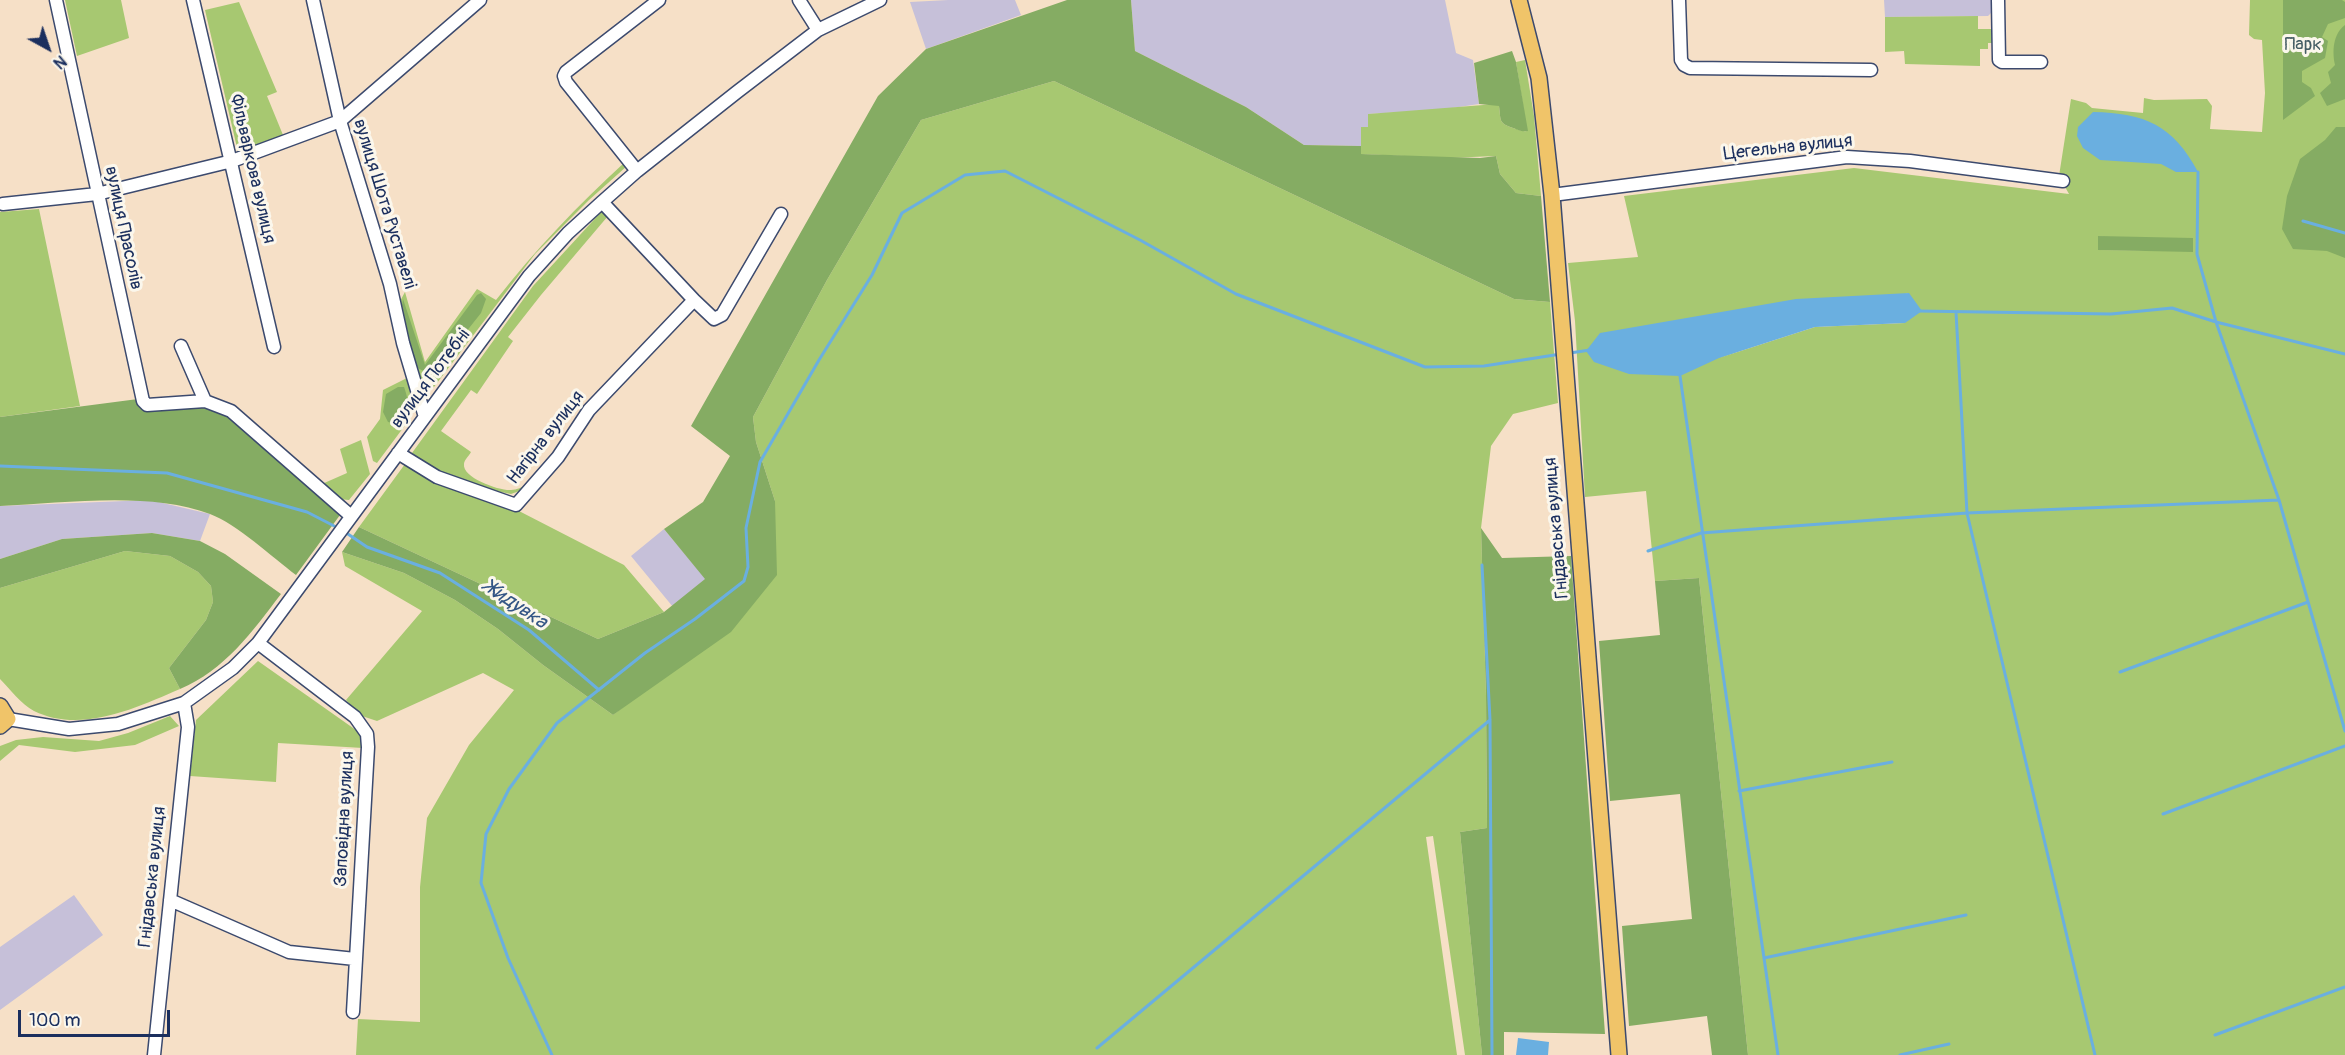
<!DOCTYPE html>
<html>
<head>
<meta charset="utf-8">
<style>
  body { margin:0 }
  #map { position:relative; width:2345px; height:1055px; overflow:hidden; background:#f6e0c7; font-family:Pangolin,sans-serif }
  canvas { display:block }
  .north { position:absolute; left:18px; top:18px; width:60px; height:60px; -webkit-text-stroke:4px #fbf7ec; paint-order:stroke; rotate:140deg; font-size:16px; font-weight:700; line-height:24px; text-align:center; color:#1b2f5e }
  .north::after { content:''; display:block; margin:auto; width:21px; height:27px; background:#1b2f5e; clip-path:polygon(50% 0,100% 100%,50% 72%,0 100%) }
  .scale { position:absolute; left:18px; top:1010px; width:152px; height:27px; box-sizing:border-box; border:3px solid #1b2f5e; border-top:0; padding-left:8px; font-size:18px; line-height:21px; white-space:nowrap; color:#1b2f5e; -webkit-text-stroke:4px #fbf7ec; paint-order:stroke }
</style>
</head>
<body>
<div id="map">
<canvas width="2345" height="1055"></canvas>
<div class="north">N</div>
<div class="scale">100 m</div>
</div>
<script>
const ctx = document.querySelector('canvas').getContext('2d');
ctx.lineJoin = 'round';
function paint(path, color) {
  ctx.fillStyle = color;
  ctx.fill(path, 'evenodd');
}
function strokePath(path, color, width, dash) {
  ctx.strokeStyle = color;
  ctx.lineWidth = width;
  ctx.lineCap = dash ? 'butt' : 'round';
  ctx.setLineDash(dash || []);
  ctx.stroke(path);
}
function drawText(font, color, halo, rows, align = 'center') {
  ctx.font = font + ' Pangolin,sans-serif';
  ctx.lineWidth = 6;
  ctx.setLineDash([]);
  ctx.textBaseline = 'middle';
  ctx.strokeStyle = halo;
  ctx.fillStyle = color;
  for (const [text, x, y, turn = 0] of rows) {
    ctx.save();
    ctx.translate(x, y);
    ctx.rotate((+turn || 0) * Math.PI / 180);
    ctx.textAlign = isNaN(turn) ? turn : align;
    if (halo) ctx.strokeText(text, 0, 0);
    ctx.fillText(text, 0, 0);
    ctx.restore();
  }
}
paint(new Path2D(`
  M948 0H1015L1021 15 926 49 910 2Z
  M1131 0H1445L1456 53 1473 60 1479 104 1439 110 1368 114V127H1361V146L1304 145 1246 107 1135 51Z
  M1884 0H1995V9L1988 16 1885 17Z
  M150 500 210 514 200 541 152 533 62 539 0 559V506Z
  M664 529 706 579 673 607 631 556Z
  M74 895 103 935 0 1010V947Z`), '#c6c0d9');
paint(new Path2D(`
  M65 0H121L129 38 77 56Z
  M2250 0H2345V1055H1748L1699 578 1655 581 1646 491 1585 497 1575 321 1568 263 1638 257 1624 196 1854 168 2069 194 2059 176 2071 99 2086 103 2092 108 2143 113 2144 98 2154 100 2207 99 2212 106 2210 129 2262 132 2265 93 2262 40 2254 39 2249 35ZM2098 236 2193 251 2098 250ZM1908 293 1905 323 1815 327 1719 358Z
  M239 2 277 92 267 96 283 135 238 152 205 10Z
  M1978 16V29H1992V43H1988V49H1980V66L1905 64 1904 51 1885 52V17Z
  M1525 60 1534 116 1541 196 1516 193 1500 174 1496 156 1448 158 1361 154V127H1368V114L1496 104 1499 106C1501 120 1498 123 1513 128 1519 129 1521 132 1527 131L1516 62Z
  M1054 81 1514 299 1550 302 1558 403 1513 414 1491 446 1481 528 1486 696 1487 828 1460 832 1482 1055H1465L1433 836 1426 837 1457 1055H356L358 1019 420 1022V887L427 818 469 745 514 690 483 673 377 721 359 715 346 700 422 611 345 566 342 552 404 573 455 600 498 629 543 665 613 715 628 703 775 501 756 442 753 417 827 280 921 120Z
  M625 162 627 166 589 200 535 254 434 387 427 391 418 382 399 303 405 292 425 362 477 289 496 300C536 249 577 206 625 162Z
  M39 209 80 406 0 417V212Z
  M602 211 608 216 541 295 508 337 513 341 477 394 471 390 441 431 471 452C469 456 464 460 464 464 462 478 500 491 511 490 523 490 531 480 539 472L525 489 511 494 491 490 439 473 412 453 533 286Z
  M407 378 412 401 409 420 377 463 373 461 367 437 380 419 383 390Z
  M361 440 370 474 349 500 338 499 322 484 347 473 340 449Z
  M405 464 435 481 519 511 624 565 664 612 598 639 359 527Z
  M125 551 170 556 198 572 211 586 213 602 206 620 169 668 180 689C136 708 81 734 34 711 21 704 10 689 0 679V588Z
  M258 661 363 735V748L278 743 276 782 190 776 196 720Z
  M170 716 179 726 135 745 75 752 19 745 0 761V746L16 740 43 737 99 741 128 733Z`), '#a7c871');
paint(new Path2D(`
  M1067 0H1131L1135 51 1246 107 1304 145 1361 146V154L1480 158 1496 156 1500 174 1516 193 1541 196 1550 302 1514 299 1054 81 921 120 827 280 753 417 756 442 775 501 777 575 731 632 613 715 543 665 498 629 455 600 404 573 342 552 359 527 598 639 664 612 705 579 664 529 703 502 730 456 691 426 878 96 926 49Z
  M2283 0H2342L2345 2V18L2328 24 2322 37 2328 41 2325 58 2302 71V82L2311 88 2315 96 2283 120Z
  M2345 25V99L2327 106 2320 93 2331 83 2328 72 2335 65C2332 51 2333 34 2345 25Z
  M1512 51 1516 62 1528 131C1521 132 1519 130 1513 128 1498 123 1501 120 1499 106L1479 104 1474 63Z
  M2336 127H2345V258L2327 251 2293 249 2282 229 2287 196 2300 159 2325 140Z
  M2098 236 2193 238V252L2098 250Z
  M481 293 486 299 481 313 436 370C428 373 420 372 415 364L402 305 403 299 425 365 477 295Z
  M398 387H404C410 403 413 428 388 422L383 412 386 394Z
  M138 399 198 406 231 417 340 515 296 575C272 557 237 524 210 514 151 491 63 503 0 506V417Z
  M1481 528 1502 558 1571 556 1605 1034 1504 1032V1055H1482L1460 832 1487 828 1486 696Z
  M152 533 200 541 225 554 281 594C252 632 225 670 180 689L169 668 206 620 213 602 211 586 198 572 170 556 125 551 0 588V559L62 539Z
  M1699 578 1748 1055H1712L1707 1016 1629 1026 1622 926 1692 919 1680 794 1610 801 1599 641 1660 635 1655 581Z`), '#85ac63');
paint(new Path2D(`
  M2093 112C2145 113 2173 125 2198 172H2176L2161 164 2100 160 2083 148 2077 136 2078 127Z
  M1909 293 1922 311 1905 323 1815 327 1719 358 1680 376 1629 374 1594 362 1586 351 1600 333 1796 299Z
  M1518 1038 1549 1042 1548 1055H1516Z`), '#6aafe0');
strokePath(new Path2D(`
  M2198 172 2197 254 2216 322 2279 500 2345 731
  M2303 221 2345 233
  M1918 311 2111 314 2172 308 2216 322 2345 354
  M1956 312 1967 513 2095 1055
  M1570 353 1590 350
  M1680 376 1778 1055
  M0 466 167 473 307 512 340 529
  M345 532 367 547 440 573 529 630 599 690
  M1648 551 1701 533 1967 513 2279 500
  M1482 565 1490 720 1492 1055
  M2120 672 2308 602
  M1739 791 1892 762
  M2163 814 2345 746
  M1764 958 1966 915
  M2215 1035 2345 987
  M1097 1048 1490 720
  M552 1055 508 958 481 883 486 834 509 789 557 723 645 653 695 619 744 581 748 567 746 528 760 462 819 360 872 275 902 213 965 175 1005 171 1140 240 1236 294 1425 367 1484 366 1561 354
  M1900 1055 1949 1044`), '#6aafe0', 3);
const minor = new Path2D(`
  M56 0 143 401 147 405 205 401 231 411 351 516
  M193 0 274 347
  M313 0 340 121 390 284 403 343 425 417
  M799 0 818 30
  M1679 0 1681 60 1684 65 1690 68 1871 70
  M1998 0 1999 60 2002 62H2041
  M637 171 566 82 564 76 566 72 659 0
  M1552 195 1847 157 1910 161 2063 181
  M602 202 694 300 714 319 722 315 781 214
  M3 204 97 194 232 161 340 121 480 0
  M181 346 205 401
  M398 453 437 477 516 505 558 457 589 410 694 300
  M258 643 355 717 367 734 368 747 353 1012
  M8 719 69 729 118 724 184 703 233 668 258 643 529 276 568 233 602 202 637 171 737 92 818 30 880 0
  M170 900 289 952 355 959
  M154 1055 188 727 184 703`);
const major = new Path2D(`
  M1519 0 1539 78 1552 195 1619 1055
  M0 706 8 719 0 726`);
strokePath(minor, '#3c4a6e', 15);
strokePath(major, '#3c4a6e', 18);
strokePath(minor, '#fff', 12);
strokePath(major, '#f0c469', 15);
drawText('18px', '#455d64', '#fbf7ec', [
  ["Парк",2303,45]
]);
drawText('18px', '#1b2f5e', '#fbf7ec', [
  ["Цегельна вулиця",1788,148,-6],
  ["Фільваркова вулиця",252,169,77],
  ["вулиця Шота Руставелі",384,204,73],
  ["вулиця Прасолів",123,228,78],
  ["вулиця Потебні",431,379,-53],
  ["Нагірна вулиця",546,438,-52],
  ["Гнідавська вулиця",1557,528,-95],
  ["Заповідна вулиця",345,819,-87],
  ["Гнідавська вулиця",153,877,-84]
]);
drawText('italic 20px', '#335585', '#fbf7ec', [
  ["Жидувка",515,605,34]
]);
</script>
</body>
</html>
